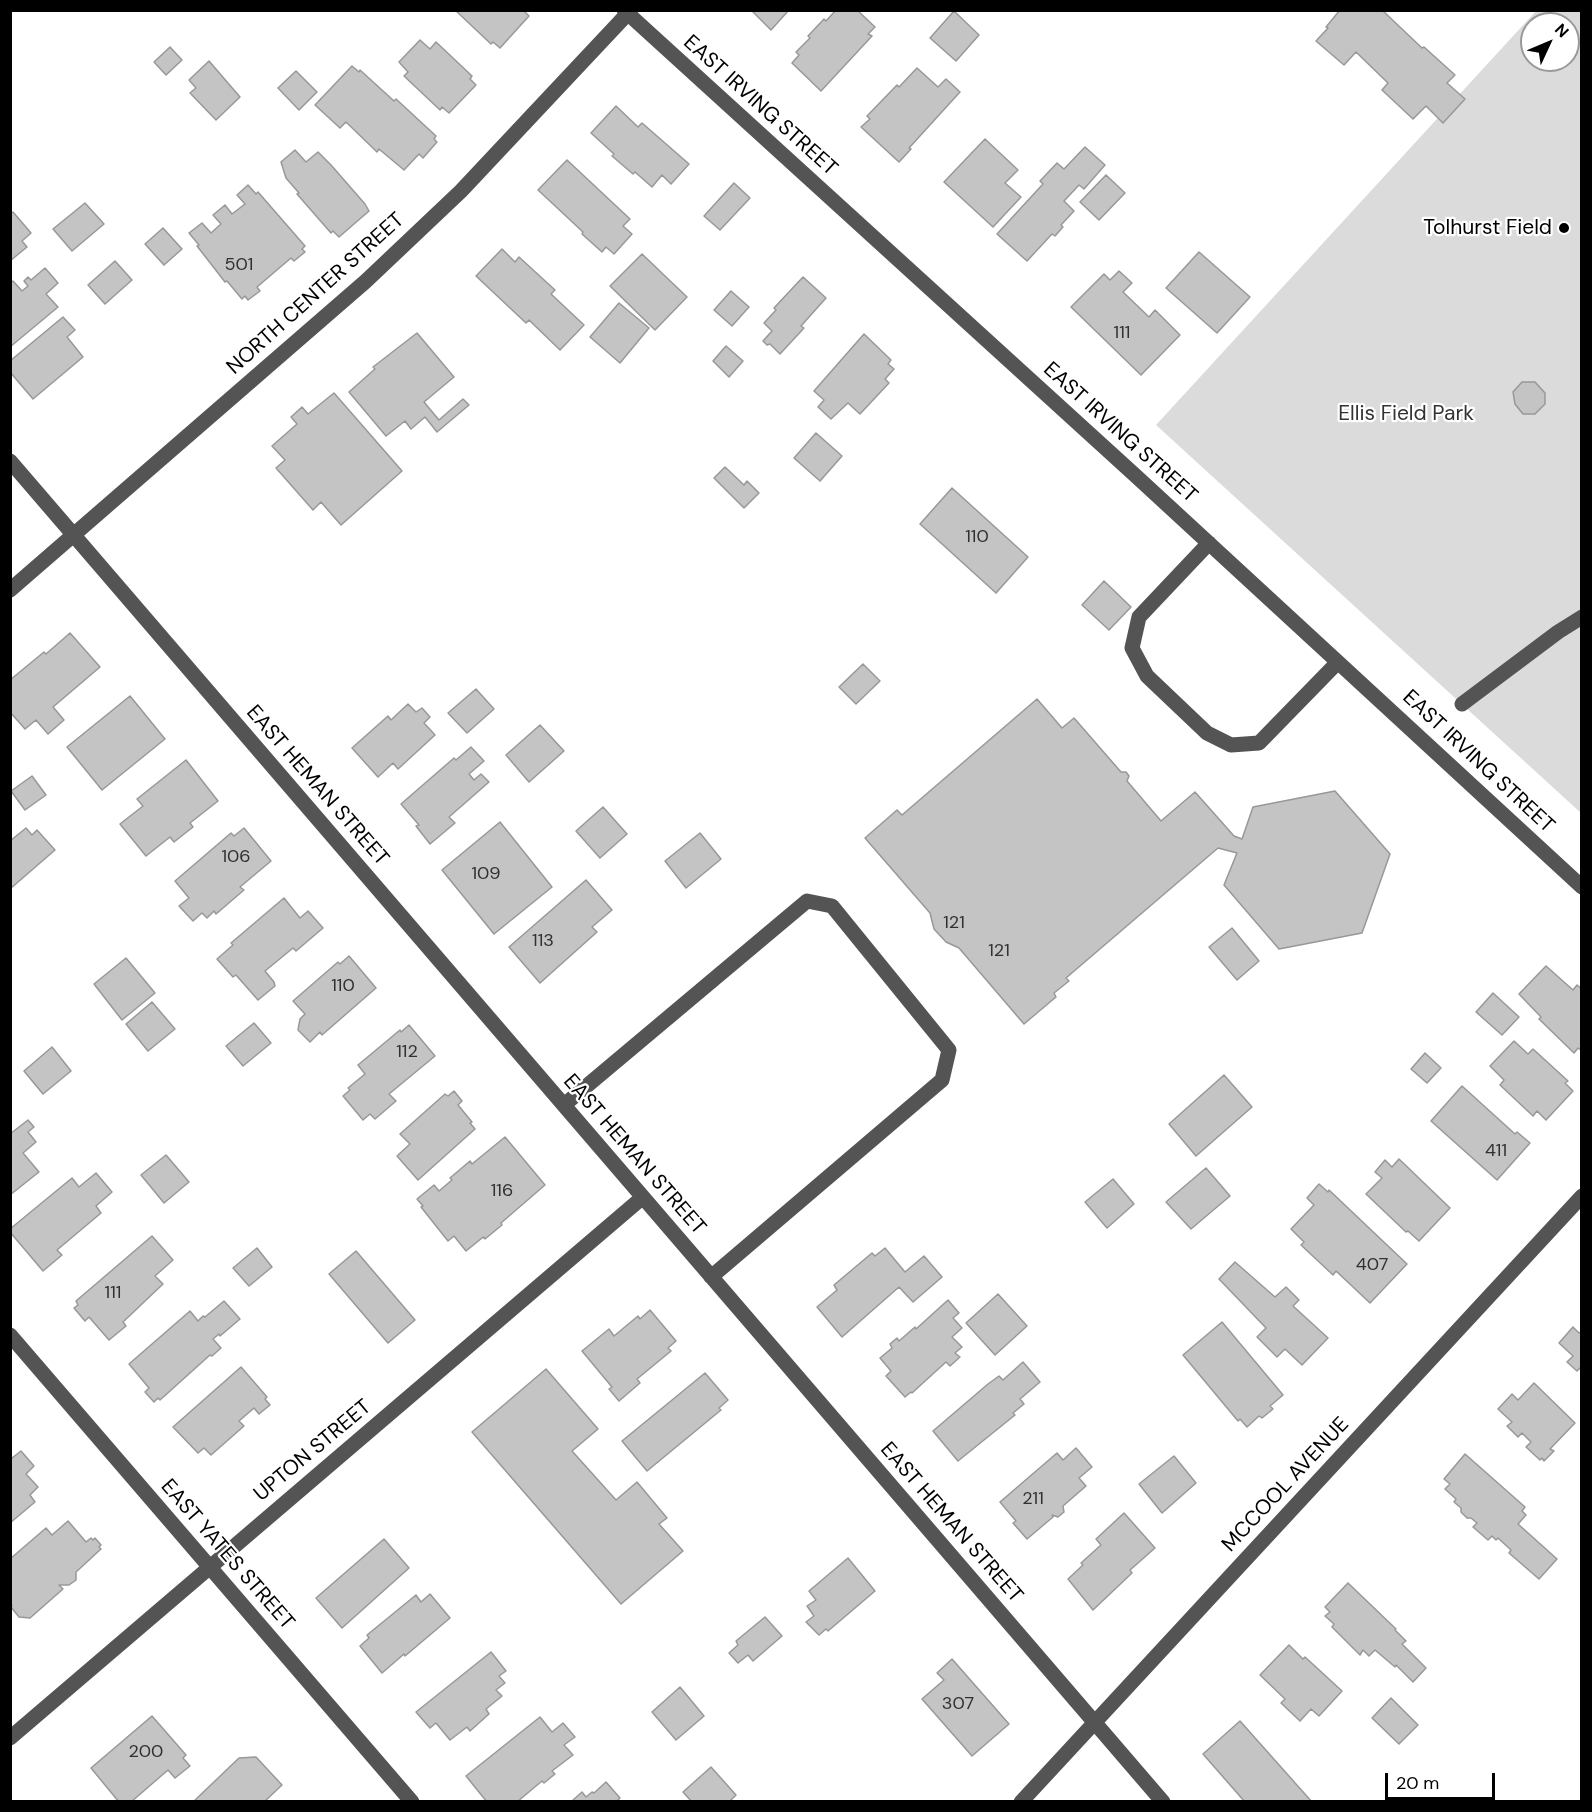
<!DOCTYPE html>
<html>
<head>
<meta charset="utf-8">
<style>
  body { margin:0 }
  #map { position:relative; width:1592px; height:1812px; overflow:hidden; background:#fff; font-family:"DM Sans",sans-serif }
  canvas { display:block }
  .frame { position:absolute; inset:0; border:12px solid #000; pointer-events:none }
  .north { position:absolute; left:1520px; top:12px; width:60px; height:60px; box-sizing:border-box; background:#fff; border:2px solid #999; border-radius:50%; rotate:46deg; font-size:16px; font-weight:700; line-height:24px; text-align:center; color:#000 }
  .north::after { content:''; display:block; margin:auto; width:21px; height:27px; background:#000; clip-path:polygon(50% 0,100% 100%,50% 72%,0 100%) }
  .scale { position:absolute; left:1385px; top:1773px; width:110px; height:27px; box-sizing:border-box; border:3px solid #000; border-top:0; padding-left:8px; font-size:18px; line-height:21px; white-space:nowrap; color:#000; -webkit-text-stroke:4px #fff; paint-order:stroke }
</style>
</head>
<body>
<div id="map">
<canvas width="1592" height="1812"></canvas>
<div class="frame"></div>
<div class="north">N</div>
<div class="scale">20 m</div>
</div>
<script>
const ctx = document.querySelector('canvas').getContext('2d');
ctx.lineJoin = 'round';
function paint(path, color) {
  ctx.fillStyle = color;
  ctx.fill(path, 'evenodd');
}
function strokePath(path, color, width, dash) {
  ctx.strokeStyle = color;
  ctx.lineWidth = width;
  ctx.lineCap = dash ? 'butt' : 'round';
  ctx.setLineDash(dash || []);
  ctx.stroke(path);
}
function drawText(font, color, halo, rows, align = 'center') {
  ctx.font = font + ' "DM Sans",sans-serif';
  ctx.lineWidth = 4.5;
  ctx.setLineDash([]);
  ctx.textBaseline = 'middle';
  ctx.strokeStyle = halo;
  ctx.fillStyle = color;
  for (const [text, x, y, turn = 0] of rows) {
    ctx.save();
    ctx.translate(x, y);
    ctx.rotate((+turn || 0) * Math.PI / 180);
    ctx.textAlign = isNaN(turn) ? turn : align;
    if (halo) ctx.strokeText(text, 0, 0);
    ctx.fillText(text, 0, 0);
    ctx.restore();
  }
}
paint(new Path2D(`
  M1536 11H1581V813L1156 425ZM1532 24H1568V60H1532Z`), '#dbdbdb');
const building = new Path2D(`
  M455 10H523L529 16 500 48 493 42 491 44Z
  M751 10H789L771 30Z
  M836 10H857L875 27 868 34 872 36 821 91 792 63 799 55 796 52 810 38 808 36 824 19 826 21Z
  M1340 10H1382L1422 48 1424 47 1455 75 1447 83 1465 99 1443 123 1426 106 1413 119 1382 90 1388 83 1356 52 1344 65 1316 41 1328 28 1326 27Z
  M954 11 979 35 956 61 930 38Z
  M420 40 430 49 436 42 472 76 470 79 476 85 449 113 442 107 440 110 404 76 408 72 399 62Z
  M170 47 182 60 166 75 154 62Z
  M209 61 240 97 216 120 190 93 196 88 189 80Z
  M352 66 359 72 360 70 394 101 396 99 436 136 434 139 437 142 423 158 419 154 404 170 379 149 377 152 346 122 340 128 315 105Z
  M917 68 938 87 946 79 960 92 909 148 911 149 899 162 861 127 870 119 867 116 897 85 899 87Z
  M296 71 317 92 299 110 278 88Z
  M616 106 638 127 642 123 689 164 671 184 662 175 652 187 635 172 633 174 612 156 614 154 591 133Z
  M985 139 1018 170 1005 183 1021 197 993 227 944 182Z
  M1085 147 1105 165 1084 189 1079 185 1064 201 1074 211 1061 225 1063 227 1055 236 1052 234 1027 261 997 234 1043 184 1040 181 1057 163 1064 169Z
  M295 150 306 162 318 152 331 165 365 204 369 211 339 237 333 231 331 233 297 194 299 193 286 178 281 162Z
  M567 160 630 219 623 226 632 234 614 254 606 247 602 252 582 234 583 232 538 190Z
  M1106 175 1125 193 1099 220 1080 202Z
  M734 183 750 198 720 230 704 216Z
  M248 185 256 194 258 192 305 246 302 249 305 252 294 261 291 258 257 287 260 291 248 300 245 296 242 299 227 281 225 282 197 246 199 245 189 233 202 223 211 233 221 224 213 215 225 205 232 214 245 204 237 195Z
  M85 203 104 224 72 251 53 229Z
  M13 212 31 233 22 241 27 247 10 261V214Z
  M163 228 182 249 164 265 145 244Z
  M502 249 515 262 519 257 555 290 551 294 584 325 560 350 529 320 526 323 476 276Z
  M1199 252 1250 297 1217 333 1166 288Z
  M642 254 687 297 655 330 610 286Z
  M115 261 132 280 105 304 88 285Z
  M45 268 58 283 46 294 58 307 10 347V283L13 281 22 291 28 286 24 281 28 277 31 280Z
  M1119 271 1132 283 1123 292 1149 317 1155 310 1180 335 1141 375 1071 307 1104 274 1110 280Z
  M803 277 826 298 801 326 804 328 780 354 770 344 767 345 763 341 772 331 764 323 776 310 774 308Z
  M731 291 749 307 732 326 714 310Z
  M619 303 649 328 620 363 590 337Z
  M63 317 75 330 67 337 83 357 33 399 10 372V361Z
  M417 333 454 377 424 402 439 420 463 399 469 405 437 432 425 417 411 429 405 421 386 436 349 392 375 369 373 367Z
  M864 334 891 360 888 364 894 369 885 379 889 383 860 414 848 403 831 419 818 407 824 400 814 391Z
  M726 346 743 361 729 377 713 361Z
  M1522 382H1535L1545 393V404L1535 414H1523L1515 404 1513 392Z
  M334 393 402 471 341 525 321 502 313 510 276 468 285 460 272 446 297 424 291 417 302 407 308 414Z
  M816 433 842 456 820 481 794 458Z
  M725 467 744 485 747 481 759 493 744 508 714 478Z
  M952 488 1028 557 996 593 920 524Z
  M1104 581 1131 607 1109 630 1082 605Z
  M70 633 100 667 53 707 64 720 48 734 36 720 25 729 10 712V680L44 652 46 654Z
  M863 664 880 681 856 704 839 687Z
  M476 689 494 709 467 733 448 713Z
  M130 696 165 739 102 790 67 747Z
  M1037 699 1062 728 1074 718 1121 772H1126L1129 776 1127 781 1161 821 1195 792 1234 836 1242 839 1253 807 1335 791 1390 854 1362 933 1279 949 1224 885 1237 853 1218 848 1066 978 1069 981 1054 993 1056 997 1024 1024 959 948 946 942 934 929 930 913 865 838 897 810 902 815Z
  M408 704 416 712 422 708 430 717 424 723 435 735 398 769 393 763 378 777 352 748 388 716 391 720Z
  M540 725 564 751 529 782 506 755Z
  M471 747 484 761 469 774 474 780 481 774 489 782 449 817 455 823 430 844 416 826 419 825 401 804 454 758 456 760Z
  M186 760 218 801 190 823 193 827 174 842 170 837 146 856 120 824 143 806 137 799Z
  M32 776 46 795 25 810 11 791Z
  M603 807 627 834 600 858 576 831Z
  M500 822 552 887 494 934 442 870Z
  M26 828 32 835 37 830 55 850 10 889V841Z
  M244 828 271 861 240 887 244 890 216 914 214 911 207 918 202 913 193 921 179 906 189 898 175 881 231 833 234 836Z
  M700 833 721 859 686 888 665 861Z
  M586 880 612 910 592 927 597 932 540 983 509 947Z
  M284 898 300 918 308 911 323 928 296 951 293 948 265 971 274 982 275 986 258 1000 236 975 233 977 217 959 233 945 231 943Z
  M1232 928 1259 961 1237 980 1209 947Z
  M349 956 376 988 322 1035 320 1032 310 1042 298 1030 300 1019 305 1014 293 1001 338 962 340 964Z
  M126 958 155 993 122 1020 94 984Z
  M1546 966 1573 990 1577 985 1582 989V1051L1578 1048 1574 1053 1539 1019 1541 1017 1519 994Z
  M1493 993 1519 1017 1502 1035 1476 1012Z
  M152 1002 175 1029 148 1051 126 1024Z
  M254 1023 271 1043 243 1066 226 1046Z
  M409 1025 435 1056 389 1094 396 1101 375 1119 370 1114 363 1120 343 1096 350 1090 348 1088 365 1074 358 1065 400 1030 401 1032Z
  M1514 1041 1528 1054 1533 1049 1568 1081 1565 1083 1573 1091 1546 1120 1537 1111 1533 1116 1500 1085 1504 1080 1490 1066Z
  M52 1047 71 1071 43 1094 24 1071Z
  M1425 1053 1441 1068 1427 1083 1411 1069Z
  M1224 1075 1252 1107 1196 1156 1169 1124Z
  M1462 1086 1515 1134 1517 1132 1530 1143 1497 1180 1431 1121Z
  M454 1091 462 1101 458 1105 472 1122 470 1123 475 1129 418 1180 397 1156 410 1144 400 1134 445 1094 448 1096Z
  M28 1120 34 1127 28 1132 36 1142 23 1153 39 1172 10 1195V1134Z
  M505 1137 545 1185 501 1223 502 1225 485 1239 484 1237 482 1238 466 1251 454 1236 448 1241 421 1207 423 1206 417 1199 434 1185 439 1191 452 1180 450 1178 470 1161 472 1164Z
  M166 1155 189 1182 164 1203 141 1175Z
  M1399 1159 1450 1208 1419 1241 1408 1231 1406 1232 1366 1194 1382 1178 1375 1172 1385 1160 1392 1167Z
  M1206 1168 1230 1196 1191 1229 1166 1202Z
  M96 1173 112 1192 96 1206 101 1213 57 1250 62 1255 43 1271 10 1232V1229L72 1178 79 1187Z
  M1113 1179 1134 1204 1107 1228 1085 1202Z
  M1319 1184 1328 1192 1329 1190 1407 1264 1370 1303 1336 1271 1333 1275 1301 1245 1304 1242 1291 1229 1314 1205 1307 1198Z
  M152 1236 173 1260 155 1276 163 1284 123 1322 126 1326 109 1340 89 1317 85 1321 74 1308 78 1305 76 1301Z
  M257 1248 272 1267 249 1286 233 1268Z
  M885 1248 905 1272 924 1256 942 1277 913 1302 899 1287 842 1337 817 1307 837 1290 834 1285 872 1253 875 1256Z
  M356 1251 415 1320 388 1343 329 1274Z
  M1235 1262 1275 1297 1286 1287 1299 1300 1293 1306 1328 1338 1302 1365 1285 1349 1277 1357 1257 1337 1266 1328 1219 1279Z
  M998 1294 1027 1326 995 1355 966 1323Z
  M948 1300 959 1313 953 1318 962 1328 952 1337 962 1347 955 1353 960 1357 950 1366 946 1362 912 1393 911 1392 905 1397 886 1376 891 1371 880 1358 892 1348 890 1344 897 1338 899 1341 915 1327 916 1329Z
  M224 1301 240 1319 220 1336 219 1334 213 1339 221 1348 212 1356 210 1355 160 1400 158 1398 154 1402 145 1392 149 1388 129 1364 190 1311 198 1321 203 1316 205 1317Z
  M650 1310 676 1341 668 1348 671 1351 637 1379 640 1383 619 1401 609 1389 612 1387 582 1351 609 1329 614 1336 638 1316 640 1319Z
  M1222 1322 1283 1395 1270 1406 1273 1409 1262 1418 1259 1416 1247 1427 1240 1419 1238 1421 1183 1355Z
  M1573 1327 1579 1333 1582 1331V1370L1580 1368 1577 1371 1567 1362 1573 1356 1559 1343Z
  M1023 1362 1040 1382 1020 1399 1024 1404 1013 1413 1015 1415 958 1461 933 1431 988 1384 999 1376 1003 1380Z
  M241 1367 267 1397 265 1399 270 1405 259 1414 254 1408 239 1421 244 1426 211 1455 204 1448 198 1453 173 1427Z
  M546 1369 598 1429 572 1451 616 1500 637 1482 667 1518 659 1524 683 1551 621 1604 472 1432Z
  M705 1373 728 1400 719 1408 721 1410 647 1471 622 1441Z
  M1534 1383 1575 1423 1550 1449 1554 1451 1544 1461 1542 1458 1540 1460 1526 1447 1531 1442 1522 1433 1518 1437 1507 1426 1512 1422 1498 1409 1512 1394 1518 1400Z
  M1076 1448 1092 1467 1079 1478 1086 1486 1063 1506 1064 1512 1058 1517 1052 1515 1053 1517 1027 1539 1013 1523 1016 1521 1000 1502 1057 1453 1063 1460Z
  M21 1451 34 1466 26 1474 38 1487 30 1495 35 1502 10 1523V1457L12 1458Z
  M1465 1454 1525 1507 1522 1511 1526 1515 1518 1524 1557 1559 1539 1579 1509 1553 1511 1550 1498 1538 1496 1540 1492 1536 1488 1540 1473 1527 1477 1523 1471 1518H1467L1461 1512V1508L1454 1502 1456 1499 1445 1489 1450 1484 1444 1479Z
  M1174 1456 1196 1483 1162 1513 1139 1484Z
  M1124 1513 1155 1548 1130 1570 1132 1573 1093 1610 1068 1579 1083 1565 1081 1563 1101 1545 1096 1539Z
  M68 1521 86 1542 91 1538 93 1540 95 1538 101 1545 99 1547 101 1549 76 1572V1580L69 1585H59L63 1589 30 1618 19 1617 11 1607 12 1605 10 1603V1559L46 1528 52 1535Z
  M384 1539 409 1568 342 1628 316 1598Z
  M848 1558 875 1591 828 1631 826 1629 819 1635 806 1622 814 1616 807 1606 816 1600 809 1591Z
  M1348 1583 1396 1629 1395 1630 1406 1641 1402 1644 1426 1668 1413 1682 1396 1665 1395 1667 1375 1650 1369 1656 1363 1650 1360 1655 1332 1627 1334 1624 1325 1616 1330 1612 1325 1607Z
  M430 1594 450 1618 405 1656 404 1654 382 1673 360 1646 369 1638 367 1635 416 1595 421 1602Z
  M765 1617 782 1636 753 1661 748 1655 738 1663 729 1653 738 1645 736 1641Z
  M1289 1645 1303 1659 1305 1657 1342 1691 1319 1716 1311 1709 1300 1721 1281 1703 1285 1699 1260 1675Z
  M491 1652 506 1671 499 1676 505 1683 496 1690 502 1696 486 1709 489 1714 470 1731 467 1727 450 1740 436 1723 430 1728 416 1712Z
  M952 1659 1009 1724 972 1756 922 1699 944 1680 937 1673Z
  M680 1687 704 1716 676 1740 652 1712Z
  M1391 1698 1418 1725 1399 1744 1372 1718Z
  M152 1716 186 1755 183 1758 190 1766 175 1778 168 1770 131 1802H119L91 1768Z
  M540 1717 552 1732 563 1723 575 1737 564 1745 573 1755 552 1771 555 1774 544 1783 542 1781 517 1802H487L466 1776Z
  M1240 1721 1312 1802H1245L1203 1754Z
  M256 1757 282 1785 264 1802H193L239 1758Z
  M711 1767 736 1795 729 1802H692L683 1792Z
  M606 1782 620 1798 616 1802H575L573 1800 582 1792 586 1797 592 1792 594 1793Z`);
paint(building, '#c4c4c4');
strokePath(building, '#989898', 1.5);
strokePath(new Path2D(`
  M624 10 1137 477 1582 887
  M10 461 1163 1802
  M1209 543 1139 617 1132 648 1147 676 1207 733 1231 745 1259 743 1338 662
  M10 590 366 281 461 191 631 10
  M1462 704 1558 632 1582 617
  M564 1105 807 901 832 906 949 1050 942 1080 711 1277
  M10 1335 412 1802
  M10 1738 643 1197
  M1021 1802 1582 1196`), '#545454', 15);
for (const [x, y, r, color] of [
  [1564,228,6,"#000"]
]) {
  const dot = new Path2D();
  dot.arc(x, y, r, 0, 2 * Math.PI);
  ctx.fillStyle = color;
  ctx.fill(dot);
  strokePath(dot, '#fff', 2);
}
drawText('18px', '#313131', null, [
  ["501",239,265],
  ["111",1122,333],
  ["110",977,537],
  ["106",236,857],
  ["109",486,874],
  ["121",954,923],
  ["113",543,941],
  ["121",999,951],
  ["110",343,986],
  ["112",407,1052],
  ["411",1496,1151],
  ["116",502,1191],
  ["407",1372,1265],
  ["111",113,1293],
  ["211",1033,1499],
  ["307",958,1704],
  ["200",146,1752]
]);
drawText('21px', '#000', '#fff', [
  ["EAST IRVING STREET",760,106,42],
  ["NORTH CENTER STREET",316,294,-42],
  ["EAST IRVING STREET",1120,433,42],
  ["EAST IRVING STREET",1478,762,43],
  ["EAST HEMAN STREET",317,786,49],
  ["EAST HEMAN STREET",634,1155,49],
  ["UPTON STREET",313,1451,-40],
  ["MCCOOL AVENUE",1286,1485,-47],
  ["EAST HEMAN STREET",951,1523,49],
  ["EAST YATES STREET",227,1555,49]
]);
drawText('21px', '#000', '#fff', [
  ["Tolhurst Field",1552,228]
], 'right');
drawText('21px', '#323232', '#fff', [
  ["Ellis Field Park",1406,414]
]);
</script>
</body>
</html>
